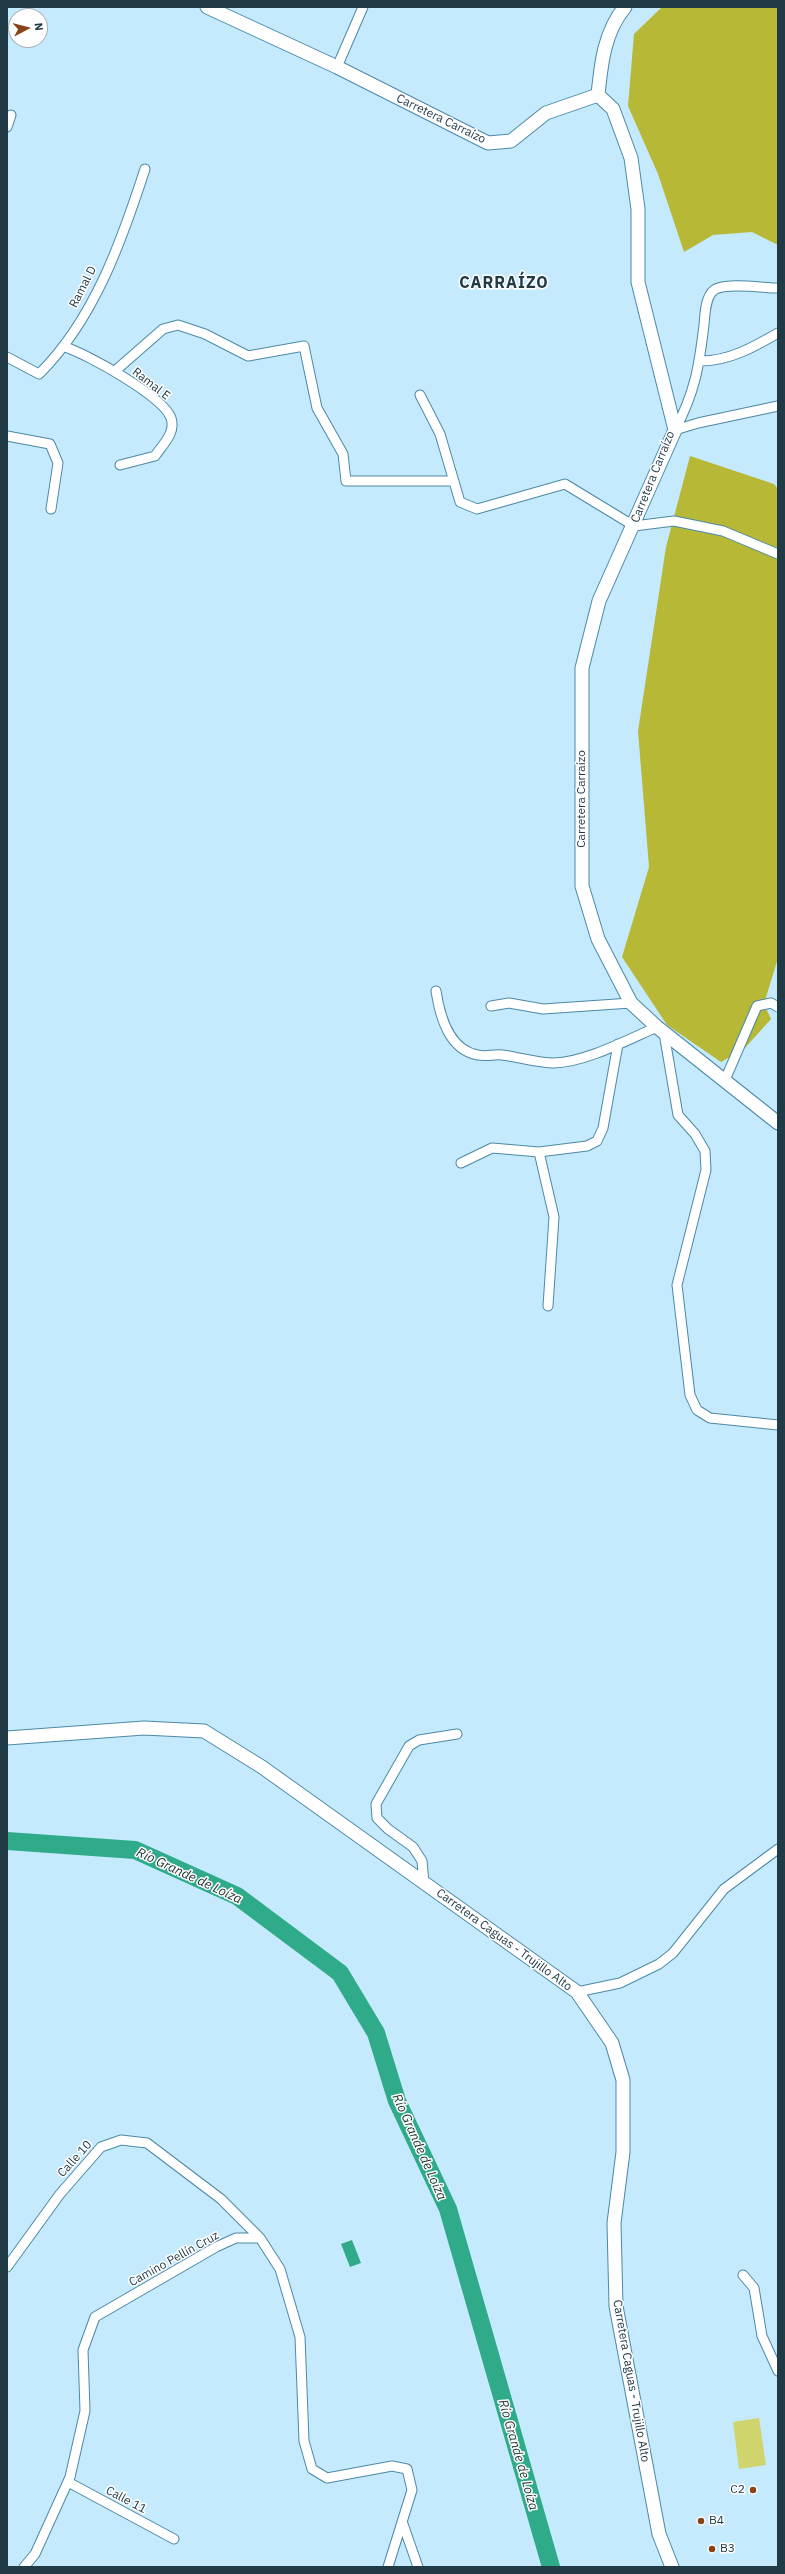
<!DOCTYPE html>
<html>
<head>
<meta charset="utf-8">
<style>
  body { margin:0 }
  #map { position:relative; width:785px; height:2574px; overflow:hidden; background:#c5eafd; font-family:"IBM Plex Sans",sans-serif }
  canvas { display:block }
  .frame { position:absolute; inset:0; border:8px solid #203a46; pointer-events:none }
  .north { position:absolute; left:8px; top:8px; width:40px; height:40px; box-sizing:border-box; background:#fff; border:1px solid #a6b0b5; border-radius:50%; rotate:83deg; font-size:11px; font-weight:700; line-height:16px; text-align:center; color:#203a46 }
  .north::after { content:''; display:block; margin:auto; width:14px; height:18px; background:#884416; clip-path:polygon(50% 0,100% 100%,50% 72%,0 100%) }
</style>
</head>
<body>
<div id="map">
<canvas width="785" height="2574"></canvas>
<div class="frame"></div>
<div class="north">N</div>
</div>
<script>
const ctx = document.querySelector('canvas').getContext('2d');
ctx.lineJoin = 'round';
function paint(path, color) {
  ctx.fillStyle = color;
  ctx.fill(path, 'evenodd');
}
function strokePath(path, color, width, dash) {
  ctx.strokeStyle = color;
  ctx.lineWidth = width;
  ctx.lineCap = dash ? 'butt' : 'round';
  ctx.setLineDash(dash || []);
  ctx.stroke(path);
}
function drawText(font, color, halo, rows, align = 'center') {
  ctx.font = font + ' "IBM Plex Sans",sans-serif';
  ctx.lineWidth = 3;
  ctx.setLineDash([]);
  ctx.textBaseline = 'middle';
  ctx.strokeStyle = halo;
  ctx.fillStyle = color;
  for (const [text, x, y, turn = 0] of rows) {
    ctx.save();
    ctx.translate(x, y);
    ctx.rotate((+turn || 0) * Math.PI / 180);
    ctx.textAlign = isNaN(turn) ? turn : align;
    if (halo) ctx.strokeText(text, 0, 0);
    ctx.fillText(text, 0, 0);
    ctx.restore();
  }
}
paint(new Path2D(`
  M759 2418 766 2465 739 2469 733 2422Z`), '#d0d46d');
paint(new Path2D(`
  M662 7H778V245L752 232 713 235 684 252 658 174 628 106 634 34Z
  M690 456 774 484 778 489V958L764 1004 771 1019 744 1049 721 1062 667 1025 622 957 649 867 638 731 666 547Z`), '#b6b836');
paint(new Path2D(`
  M352 2240 361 2263 350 2267 341 2244Z`), '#2fab8a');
strokePath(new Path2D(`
  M7 1841 135 1850 237 1896 340 1973 376 2033 397 2101 448 2209 551 2567`), '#2fab8a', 18);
const street = new Path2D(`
  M337 67 363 7
  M7 127 11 115
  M65 347C87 354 163 396 171 418 176 433 163 444 155 456L120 465
  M7 357 39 374C94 320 122 240 145 169
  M701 361C729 361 754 347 778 333
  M115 371 163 329 178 325 205 334 248 356 304 346 317 408 343 454 346 481H453
  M420 395 440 434 460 502 477 509 565 484 634 526 674 521 723 531 778 554
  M675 430C695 392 699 367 704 325 705 315 705 297 714 290 725 282 764 288 778 288
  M675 430 698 423 778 406
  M7 436 50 444 58 463 51 509
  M436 991C440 1017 449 1050 478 1055 486 1057 494 1054 502 1055 519 1057 537 1063 554 1063 586 1062 627 1040 657 1027
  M491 1006 509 1003 543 1009 631 1003
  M664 1033 678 1115 695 1134 705 1151 706 1170 677 1285 690 1395 697 1410 710 1418 778 1425
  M725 1080 757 1006 771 1003 778 1007
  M539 1152 554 1217 548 1306
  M461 1163 492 1148 539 1152 587 1146 597 1141 603 1128 618 1044
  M424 1883 422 1861 413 1847 388 1829 377 1818 376 1804 409 1746 419 1740 457 1734
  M577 1992 620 1983 659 1964 673 1953 724 1889 778 1849
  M7 2267 60 2194 101 2147 121 2140 147 2143 221 2199 260 2238
  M743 2275 754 2288 762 2336 778 2371
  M68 2482 174 2539
  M403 2524 418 2567
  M24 2567 35 2554 70 2477 85 2411 83 2350 95 2317 216 2247 236 2238H260L280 2269 300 2337 304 2441 312 2469 327 2478 392 2466 407 2469 412 2490 388 2567`);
const secondary = new Path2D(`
  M207 7 337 67 488 143 511 141 546 113 598 95 613 109 631 158 638 209V282L675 430 599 601 582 668V886L598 939 631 1003 657 1027 778 1123
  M598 95C601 65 604 32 625 7
  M7 1738 144 1728 204 1731 262 1767 577 1992 612 2043 623 2080V2152L614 2223 616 2306 659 2534 672 2567`);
strokePath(street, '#4b89a6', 11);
strokePath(secondary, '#4b89a6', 15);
strokePath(street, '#fff', 9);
strokePath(secondary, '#fff', 13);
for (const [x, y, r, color] of [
  [753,2490,4,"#884416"],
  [701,2521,4,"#884416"],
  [712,2549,4,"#884416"]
]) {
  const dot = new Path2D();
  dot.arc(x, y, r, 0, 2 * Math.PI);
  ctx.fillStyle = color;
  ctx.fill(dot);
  strokePath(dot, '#fff', 1.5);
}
drawText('12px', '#203a46', '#fff', [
  ["Carretera Carraízo",441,119,26],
  ["Ramal D",83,287,-63],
  ["Ramal E",151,384,38],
  ["Carretera Carraízo",653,477,-68],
  ["Carretera Carraízo",582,799,-90],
  ["Carretera Caguas - Trujillo Alto",504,1940,36],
  ["Calle 10",75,2159,-48],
  ["Camino Pellín Cruz",174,2259,-29],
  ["Carretera Caguas - Trujillo Alto",631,2381,80],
  ["Calle 11",126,2500,28]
]);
drawText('12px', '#203a46', '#fff', [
  ["C2",745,2490,"right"],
  ["B4",709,2521],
  ["B3",720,2549]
], 'left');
drawText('italic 13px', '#173028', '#fff', [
  ["Río Grande de Loíza",189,1876,25],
  ["Río Grande de Loíza",419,2147,66],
  ["Río Grande de Loíza",518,2455,74]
]);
ctx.letterSpacing = '1px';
drawText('bold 16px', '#203a46', '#fff', [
  ["CARRAÍZO",504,283]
]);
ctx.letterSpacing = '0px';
</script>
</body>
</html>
